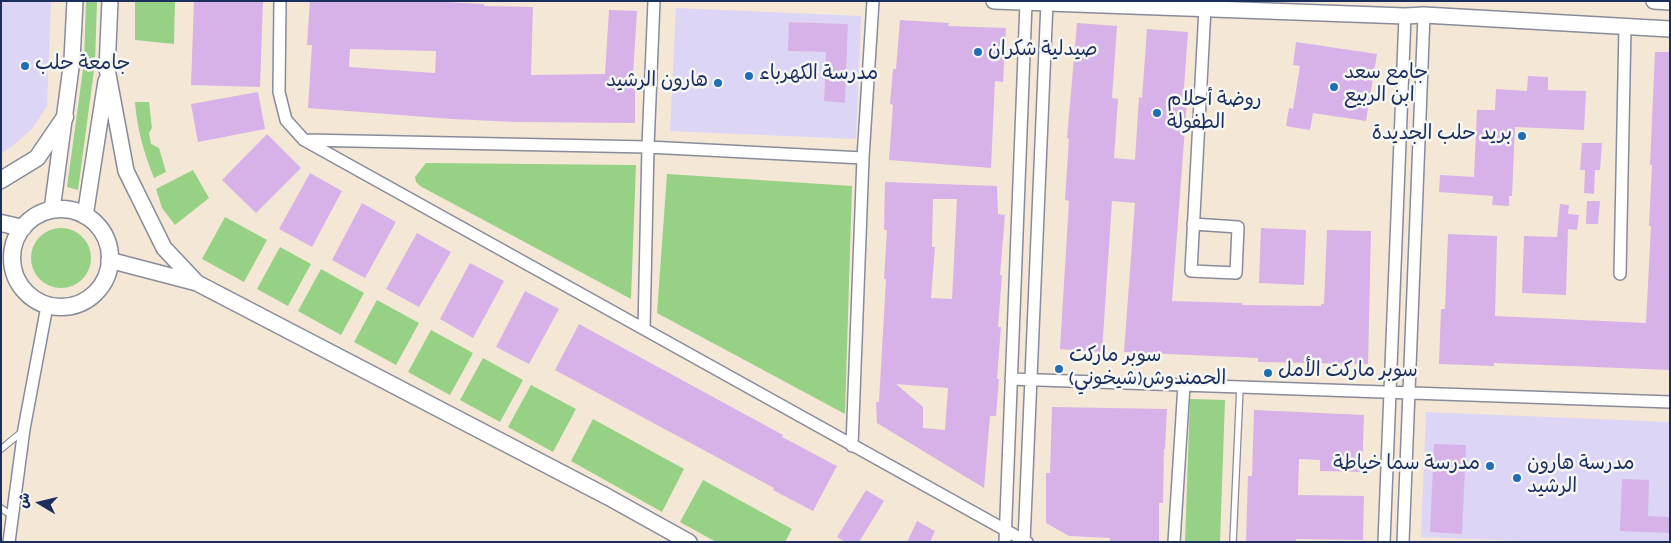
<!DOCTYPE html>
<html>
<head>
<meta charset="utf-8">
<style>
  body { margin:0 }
  #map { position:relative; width:1671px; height:543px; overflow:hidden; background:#f5e7d5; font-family:Dekko,"Playpen Sans Arabic",sans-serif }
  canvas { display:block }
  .frame { position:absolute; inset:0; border:2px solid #1b2f5e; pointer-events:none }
  .north { position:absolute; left:15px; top:478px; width:50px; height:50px; -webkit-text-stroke:4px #f6f6f2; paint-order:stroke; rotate:279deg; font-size:14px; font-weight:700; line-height:20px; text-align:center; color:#1b2f5e }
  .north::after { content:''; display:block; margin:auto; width:18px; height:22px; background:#1b2f5e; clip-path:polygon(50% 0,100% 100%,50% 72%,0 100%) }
</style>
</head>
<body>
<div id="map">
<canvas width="1671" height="543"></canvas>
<div class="frame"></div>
<div class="north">ش</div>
</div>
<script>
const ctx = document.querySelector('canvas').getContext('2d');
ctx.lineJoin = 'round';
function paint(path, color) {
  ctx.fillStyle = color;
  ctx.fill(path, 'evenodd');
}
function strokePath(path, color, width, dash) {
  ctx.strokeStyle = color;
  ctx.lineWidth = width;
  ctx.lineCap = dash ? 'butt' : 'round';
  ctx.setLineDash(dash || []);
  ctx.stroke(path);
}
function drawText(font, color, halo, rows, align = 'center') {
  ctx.font = font + ' Dekko,"Playpen Sans Arabic",sans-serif';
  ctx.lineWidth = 5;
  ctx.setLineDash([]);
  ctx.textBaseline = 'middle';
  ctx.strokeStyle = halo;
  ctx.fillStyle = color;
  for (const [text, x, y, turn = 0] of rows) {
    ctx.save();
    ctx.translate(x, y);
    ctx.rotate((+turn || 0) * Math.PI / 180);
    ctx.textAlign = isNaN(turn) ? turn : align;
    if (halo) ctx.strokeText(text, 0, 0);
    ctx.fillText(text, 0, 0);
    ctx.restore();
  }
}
paint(new Path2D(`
  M1 1H51L47 106 32 129 11 147 1 154Z
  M676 8 861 16 856 139 670 131ZM789 22 848 24 845 103 824 100 826 52 789 51Z
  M1426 412 1670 422V542H1550L1421 537Z`), '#ddd5f6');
paint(new Path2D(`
  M86 1H97L95 63 78 190 67 187 84 62Z
  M135 1H175L174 44 135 40Z
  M135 102H149L152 128 149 133 151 144 159 148 166 172 154 178C144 153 137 129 135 102Z
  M426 163 636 165 631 299 420 186 416 182 415 177Z
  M193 170 209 198 175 225 162 208 156 189Z
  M667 174 852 186 845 414 657 313Z
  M225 217 267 240 244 282 202 259Z
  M31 258a30 30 0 1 1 60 0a30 30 0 1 1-60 0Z
  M280 247 311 264 288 306 257 289Z
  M321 269 364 293 341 335 298 311Z
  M377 300 419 323 396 365 354 342Z
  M431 330 473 353 450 395 408 372Z
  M483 358 523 380 500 422 460 400Z
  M531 385 576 409 553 452 508 427Z
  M1190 399 1225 400 1220 542H1185Z
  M593 419 684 469 662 512 571 461Z
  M703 480 792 529 785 542H716L680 522Z`), '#96d185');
paint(new Path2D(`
  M194 1H263L260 87 191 85Z
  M310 1 443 2 484 4V6L533 7 531 75 605 74 609 10 637 11 633 75H635V123L516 122 453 119 308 108 312 45H307ZM350 49 436 51 435 73 349 67Z
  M900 20 949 23 948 26 1006 28 1003 82 995 81 991 168 889 160 893 105 890 104 893 69H896Z
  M789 22 848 24 845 103 824 101 826 52 788 51Z
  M1077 23 1117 26 1112 98 1118 99 1114 158 1135 160 1139 97 1142 98 1147 29 1188 32 1183 101H1187L1172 301 1242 303V305L1321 306V304H1324L1327 230 1371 231 1368 364 1258 362V358L1124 352 1135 203 1112 201 1102 352 1060 349 1069 201 1065 200 1069 139 1067 138Z
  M1296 42 1377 54 1366 121 1313 113 1310 130 1286 126 1289 108 1293 109 1300 66 1293 65Z
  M1655 52H1670V370L1494 363V366L1439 364 1441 309H1445L1448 234 1497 236 1495 316 1646 323 1651 226H1649L1652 165H1650Z
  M1528 76 1548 77V90L1586 91 1584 130 1515 127 1512 196H1509V206L1492 205 1493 196 1439 192 1440 175 1474 177 1477 110H1495L1496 89 1527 91Z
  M258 92 265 129 198 142 191 104Z
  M267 134 301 168 256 213 222 180Z
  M1582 143H1602L1600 170H1595L1594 194 1584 193 1585 170H1580Z
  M310 173 342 191 312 247 279 229Z
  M885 182 997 186 998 214 1005 215 1000 275H1002L998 327H1001L997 379H999L996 416H990L984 488 877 423 876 402H879L886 279H884L887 230H884ZM933 199H957L952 299 931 298 935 247H932ZM896 384 948 388 945 430 923 428V407Z
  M1587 201H1600L1598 224H1586Z
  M362 203 396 222 365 278 332 260Z
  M1560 204 1569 205 1568 214 1579 215 1577 230 1568 229 1566 295 1522 293 1524 236 1557 237Z
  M1261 228 1306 230 1304 285 1259 283Z
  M417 233 451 252 419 307 386 289Z
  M470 263 504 281 473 338 440 319Z
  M525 291 559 309 529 364 496 347Z
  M579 324 783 435 782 437 837 466 813 511 773 490 774 488 555 370Z
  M1052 407 1167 409 1165 449H1164L1163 503H1159V542H1110V538L1069 536 1046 523V473H1050Z
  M1254 410 1364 415 1362 472 1320 471V460L1299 459 1298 495 1364 496 1363 540 1296 539V542H1246L1248 476H1252Z
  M1434 444 1466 445 1462 534 1430 532Z
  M1622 479 1649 480 1648 516 1670 517V533L1620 531Z
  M866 490 884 501 859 542H845L837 537Z
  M917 521 935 531 930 542H907Z`), '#d6b2e8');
const service = new Path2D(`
  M1 449 23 431
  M1 508 12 516
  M1233 542 1240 387`);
const minor = new Path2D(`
  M280 1 279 92 286 120 304 140 1027 542
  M305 140 648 147 863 158
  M1193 224 1238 227 1236 273 1191 271 1205 8
  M1620 274 1625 27
  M644 329 648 147 654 1
  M1011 379 1670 402
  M852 446 863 158 873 1
  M9 542 24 429 47 306
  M1005 542 1026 3
  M1024 542 1047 2
  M1174 542 1184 385
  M1384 542 1405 16
  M1403 542 1424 15`);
const tertiary = new Path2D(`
  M110 1 107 69 126 171 164 248 197 283
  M994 1 1405 16 1424 15 1670 29
  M1654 1 1670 2
  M52 210 72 60 75 1
  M85 216 106 81
  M109 260 197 283 608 497 689 542`);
const secondary = new Path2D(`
  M1 180 37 158 65 117
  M12 258a49 49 0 1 1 98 0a49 49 0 1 1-98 0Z
  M1 223 23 228`);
strokePath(service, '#888b9a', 8);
strokePath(minor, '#888b9a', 14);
strokePath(tertiary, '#888b9a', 18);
strokePath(secondary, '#888b9a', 19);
strokePath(service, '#fff', 5.5);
strokePath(minor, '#fff', 11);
strokePath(tertiary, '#fff', 15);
strokePath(secondary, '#fff', 16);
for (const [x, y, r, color] of [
  [978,52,5,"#1f6fb2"],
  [25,66,5,"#1f6fb2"],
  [749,76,5,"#1f6fb2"],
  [718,83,5,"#1f6fb2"],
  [1334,87,5,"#1f6fb2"],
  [1157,113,5,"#1f6fb2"],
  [1522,136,5,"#1f6fb2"],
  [1059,369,5,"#1f6fb2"],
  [1268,373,5,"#1f6fb2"],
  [1490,466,5,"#1f6fb2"],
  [1517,478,5,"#1f6fb2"]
]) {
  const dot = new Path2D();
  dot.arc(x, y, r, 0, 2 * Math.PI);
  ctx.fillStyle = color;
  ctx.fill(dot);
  strokePath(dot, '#f6f6f2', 2);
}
drawText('20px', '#1b2f5e', '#f6f6f2', [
  ["صيدلية شكران",988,52],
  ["جامعة حلب",35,66],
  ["جامع سعد",1344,75],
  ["ابن الربيع",1344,98],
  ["مدرسة الكهرباء",759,76],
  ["هارون الرشيد",708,83,"right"],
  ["روضة أحلام",1167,102],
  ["الطفولة",1167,125],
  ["بريد حلب الجديدة",1512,136,"right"],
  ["سوبر ماركت",1069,358],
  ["الحمندوش(شيخوني)",1069,381],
  ["سوبر ماركت الأمل",1278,373],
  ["مدرسة سما خياطة",1480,466,"right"],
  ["مدرسة هارون",1527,466],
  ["الرشيد",1527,489]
], 'left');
</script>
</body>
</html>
